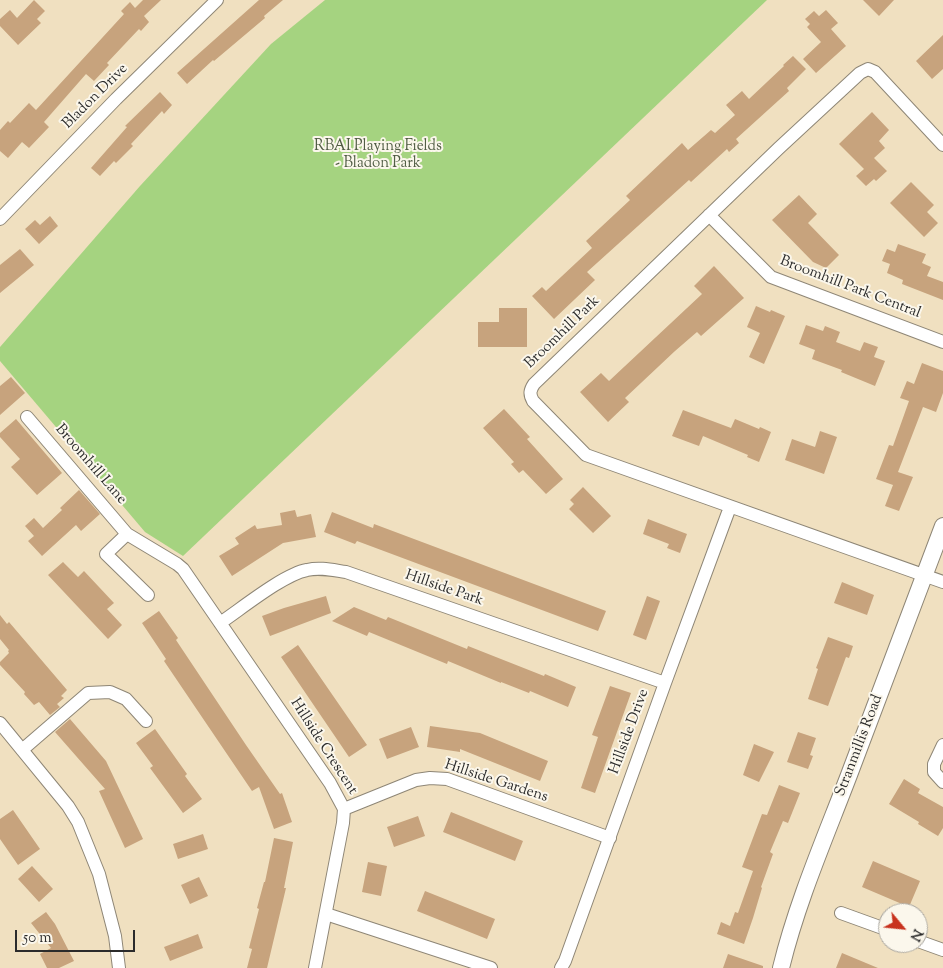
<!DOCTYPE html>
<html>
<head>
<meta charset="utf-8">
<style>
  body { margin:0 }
  #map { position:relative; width:943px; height:968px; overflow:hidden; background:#f0e0c0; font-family:"Sorts Mill Goudy",serif }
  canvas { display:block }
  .north { position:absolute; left:878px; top:903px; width:50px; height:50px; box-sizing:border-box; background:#fbf7ec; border:1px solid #a8a59f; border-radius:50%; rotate:118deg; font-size:14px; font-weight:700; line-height:20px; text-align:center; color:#2b2b2b }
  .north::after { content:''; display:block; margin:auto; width:18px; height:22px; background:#c8321e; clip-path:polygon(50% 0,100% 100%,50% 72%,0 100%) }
  .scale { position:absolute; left:15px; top:930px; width:120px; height:22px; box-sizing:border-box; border:2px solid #2b2b2b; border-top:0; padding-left:6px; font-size:15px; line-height:18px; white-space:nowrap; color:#2b2b2b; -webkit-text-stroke:4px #fbf7ec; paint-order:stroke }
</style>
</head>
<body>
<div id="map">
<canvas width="943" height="968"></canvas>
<div class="north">N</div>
<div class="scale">50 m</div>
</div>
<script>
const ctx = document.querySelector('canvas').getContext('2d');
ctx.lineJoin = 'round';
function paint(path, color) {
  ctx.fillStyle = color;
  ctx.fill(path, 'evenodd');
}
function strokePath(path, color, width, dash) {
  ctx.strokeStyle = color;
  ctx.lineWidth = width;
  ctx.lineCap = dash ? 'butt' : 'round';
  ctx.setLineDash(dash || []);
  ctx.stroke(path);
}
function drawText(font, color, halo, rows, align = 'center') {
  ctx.font = font + ' "Sorts Mill Goudy",serif';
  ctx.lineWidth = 4;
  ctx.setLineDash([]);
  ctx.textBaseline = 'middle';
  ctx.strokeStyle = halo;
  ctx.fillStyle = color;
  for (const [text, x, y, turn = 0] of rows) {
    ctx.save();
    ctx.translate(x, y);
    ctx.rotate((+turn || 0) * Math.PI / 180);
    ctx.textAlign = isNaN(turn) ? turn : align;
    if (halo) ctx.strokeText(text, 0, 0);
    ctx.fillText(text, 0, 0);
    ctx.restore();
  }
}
paint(new Path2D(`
  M325 0H767L183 556 145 532 0 361V347L140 186 271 44Z`), '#a5d380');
paint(new Path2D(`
  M34 0 45 11 37 19 41 23 18 45 0 26V19L10 10 17 18Z
  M143 0H161L144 16 149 22 141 31 139 29 107 63 109 65 94 81 86 74 44 122 49 127 29 148 22 142 8 158 0 151V130L8 121 10 123 29 103 36 110 124 14 121 11 130 2 135 8Z
  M259 0H283L264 16 265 18 214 61 213 60 187 84 177 73Z
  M863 0H894L879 16Z
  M826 10 838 23 831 29 846 46 816 73 803 59 821 42 807 27 810 24 805 19 814 11 819 16Z
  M943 35V69L932 79 916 61Z
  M793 56 806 69 787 88 789 91 736 139 739 143 729 152 727 149 691 182 689 180 587 272 595 280 554 319 532 296 542 287 546 291 592 248 586 241 630 200 626 196 682 143 688 150 711 130 715 133 735 115 726 105 742 91 749 99 784 66 783 65Z
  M160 92 172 105 164 114 162 111 131 144 133 146 116 163 114 161 100 176 91 168 127 127 125 126Z
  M872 112 889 130 879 141 885 148 874 158 887 171 876 181 874 179 866 186 856 176 864 169 839 144Z
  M911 182 934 205 927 212 938 223 924 237 890 203Z
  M799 195 817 214 808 223 839 255 826 268 813 262 772 220Z
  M50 216 58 226 39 244 25 229 35 220 40 225Z
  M898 244 926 254 922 263 931 267 927 276 943 282V300L902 284 903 280 887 273 890 264 882 261 887 249 895 252Z
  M20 249 34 265 0 293V265Z
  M714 266 744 298 701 336 697 332 675 351 625 398 629 402 608 422 580 392 601 373 609 381 702 294 694 286Z
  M756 306 770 312 771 310 785 316 764 364 749 357 760 333 747 327Z
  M499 308H527V347H478V322H499Z
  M806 325 823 331 825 326 840 332 836 342 860 351 864 342 878 347 874 357 885 361 875 386 841 372 842 370 812 359 815 350 799 344Z
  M922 363 943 371V393L936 412 923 407 898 472 913 477 899 511 885 506 893 485 876 479 889 445 893 446 909 401 900 398 907 381 914 384Z
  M11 377 25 393 0 415V386Z
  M504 409 530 437 527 439 563 479 546 494 523 470 519 473 511 464 514 462 483 428Z
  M683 410 731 428 735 419 759 429 760 427 771 432 759 462 747 457 748 455 703 436 699 446 672 436Z
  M16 419 62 473 37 495 11 467 20 459 0 437V433Z
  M820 431 837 437 824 474 785 460 792 439 815 447Z
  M583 487 611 516 593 533 569 509 574 504 570 500Z
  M79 490 100 514 81 531 76 525 42 556 28 541 34 536 25 526 34 518 43 528 62 510 60 508Z
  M295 510 297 517 311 514 316 537 283 543 232 576 219 556 239 544 235 538 255 525 257 529 282 525 280 513Z
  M332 512 373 528 374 524 606 611 598 631 357 541 355 544 324 532Z
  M648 519 687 534 680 553 667 548 669 544 643 534Z
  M63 562 78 577 84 571 114 603 107 609 122 625 108 639 48 575Z
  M842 582 874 595 867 615 834 603Z
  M326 596 331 613 270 636 262 616 284 608Z
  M647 596 660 601 646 640 633 635Z
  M354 607 386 620 388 617 467 649 468 646 544 676 545 674 576 687 568 707 530 691 529 693 501 682V683L448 661 447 664 369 632 367 636 332 621Z
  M159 611 178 638 176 640 246 745 280 794 282 793 292 822 274 829 259 787 252 791 164 661 166 659 142 623Z
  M0 615 7 624 9 622 67 690 61 696 64 698 57 704 60 707 50 715 39 702 34 705 24 694 25 692 0 665V662L9 653 8 651 9 650 0 639Z
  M828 637 853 646 849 658 846 657 828 706 808 699 818 669 816 668Z
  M298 645 367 745 349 757 281 657Z
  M610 686 631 693 595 793 581 788 598 737 592 735Z
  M70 719 106 761 143 839 125 848 99 791 105 789 55 732Z
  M430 726 480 733 548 761 540 781 460 749V752L427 747Z
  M411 727 419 747 387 759 379 739Z
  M155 729 187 774 185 776 202 799 183 813 150 768 153 766 136 743Z
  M798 732 816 738 810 755 813 756 808 769 787 762Z
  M754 744 774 752 759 782 743 775Z
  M904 779 920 789 918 793 943 807V828L938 836 918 824 919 822 889 804Z
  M779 785 800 793 788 823 783 821 770 852 773 854 761 887 762 888 753 918 744 944 717 934 721 922 730 926 735 912 738 913 753 871 742 867 762 814 767 815Z
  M13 810 40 849 18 865 0 839V819Z
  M451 812 523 841 515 861 443 832Z
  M418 816 425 836 394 847 387 827Z
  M203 834 208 849 178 859 173 844Z
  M274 838 293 842 284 888H286L267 968H247L252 949 249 948 259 909 257 908 264 882H265Z
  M873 861 920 881 909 907 862 887Z
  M368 862 387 866 381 896 362 892Z
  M32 866 53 889 39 902 18 879Z
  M199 877 208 896 190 904 181 885Z
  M425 891 495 919 487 939 417 911Z
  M46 912 55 924 74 961 59 968H47L40 954 51 948 31 923Z
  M198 934 203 948 170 961 164 947Z
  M842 953 878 968H836Z
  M728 954 763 966V968H723Z`), '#c7a37d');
const minor = new Path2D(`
  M943 145 875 72 868 69 860 73 779 148 534 384C530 390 529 394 533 401L586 455 943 582
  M709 215 771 277 943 342
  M0 219 116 99 217 0
  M27 417 127 534 177 564 183 569 330 783 344 809 343 823 315 968
  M127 534 106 554 148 595
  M220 623C241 609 284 574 307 570 320 567 332 570 346 572L665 683
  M0 723 68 806 78 822 99 874 115 936 119 968
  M943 745 934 764V772L943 782
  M22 750 88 693 110 692 126 699 146 721
  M344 809 416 780 430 778 447 779 610 838
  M841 913 888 930
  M326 914 491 968
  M918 941 943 950
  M561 968 565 961 665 683 730 507`);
const tertiary = new Path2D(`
  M781 968C797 902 825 838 849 775 881 692 912 609 943 526`);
strokePath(minor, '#8e8676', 14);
strokePath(tertiary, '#8e8676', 18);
strokePath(minor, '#fff', 12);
strokePath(tertiary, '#fff', 16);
drawText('15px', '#2b2b2b', '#fbf7ec', [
  ["Bladon Drive",96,97,-45],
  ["Broomhill Park Central",850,288,21],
  ["Broomhill Park",563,333,-44],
  ["Broomhill Lane",90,465,49],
  ["Hillside Park",444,589,19],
  ["Hillside Drive",630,732,-70],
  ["Stranmillis Road",860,746,-69],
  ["Hillside Crescent",323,747,57],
  ["Hillside Gardens",496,782,18]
]);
drawText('15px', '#505d44', '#fbf7ec', [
  ["RBAI Playing Fields",378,147],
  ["- Bladon Park",378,164]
]);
</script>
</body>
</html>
